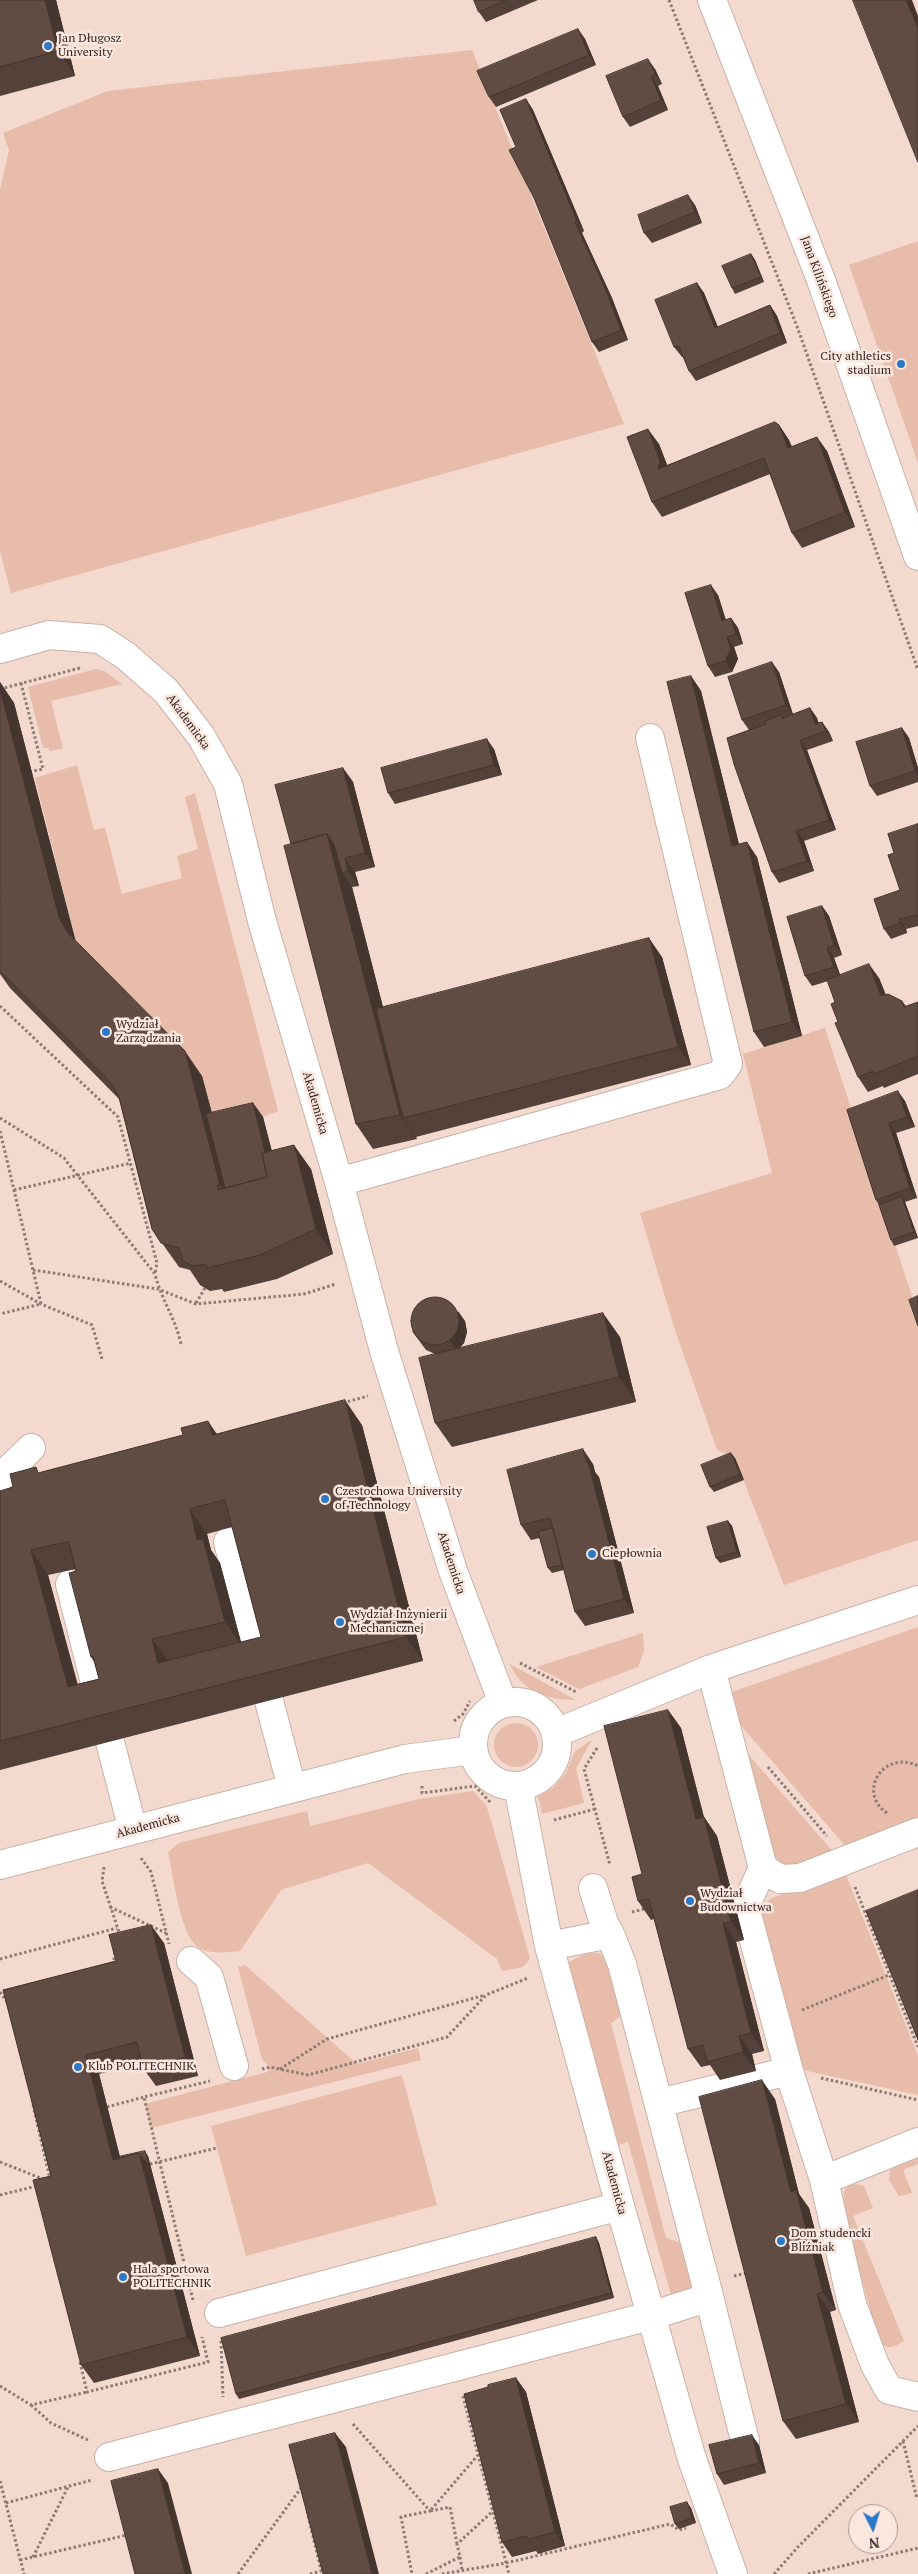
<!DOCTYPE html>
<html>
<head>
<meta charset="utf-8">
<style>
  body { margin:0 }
  #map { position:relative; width:918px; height:2574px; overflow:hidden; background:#f3d9ce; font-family:"PT Serif",serif }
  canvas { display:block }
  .north { position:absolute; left:848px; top:2504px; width:50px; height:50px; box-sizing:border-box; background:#fce7de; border:1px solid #aa9992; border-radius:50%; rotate:175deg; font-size:14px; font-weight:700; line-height:20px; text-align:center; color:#2e2420 }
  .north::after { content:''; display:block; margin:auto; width:18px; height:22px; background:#2a7ac9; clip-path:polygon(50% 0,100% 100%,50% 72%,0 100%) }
</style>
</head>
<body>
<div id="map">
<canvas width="918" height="2574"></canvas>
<div class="north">N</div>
</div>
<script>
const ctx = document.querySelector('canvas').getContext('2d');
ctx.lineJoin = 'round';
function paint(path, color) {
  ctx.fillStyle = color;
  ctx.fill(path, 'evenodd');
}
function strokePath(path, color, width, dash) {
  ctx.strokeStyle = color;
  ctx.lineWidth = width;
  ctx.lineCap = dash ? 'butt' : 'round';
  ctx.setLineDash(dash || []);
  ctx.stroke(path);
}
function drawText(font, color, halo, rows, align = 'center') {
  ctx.font = font + ' "PT Serif",serif';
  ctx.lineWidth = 5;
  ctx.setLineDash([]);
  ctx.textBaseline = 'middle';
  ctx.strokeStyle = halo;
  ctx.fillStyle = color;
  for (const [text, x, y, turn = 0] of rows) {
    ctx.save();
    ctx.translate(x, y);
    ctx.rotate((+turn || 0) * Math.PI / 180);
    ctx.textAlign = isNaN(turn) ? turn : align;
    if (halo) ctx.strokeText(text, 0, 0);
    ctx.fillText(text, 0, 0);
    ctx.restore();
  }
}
paint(new Path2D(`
  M472 50 624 424 11 593 0 551V190L9 150 3 133 108 91Z
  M918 241V463L849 265Z
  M96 669 104 671 122 684 51 701 63 749 49 751V748H43L28 687Z
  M77 765 94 830 105 828 122 894 182 878 177 856 198 849 185 797 195 793 278 1111 263 1117 216 1128 202 1076 76 942 35 778Z
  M825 1028 918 1315V1540L784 1585 735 1458 717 1450 674 1327 640 1213 772 1173 743 1054Z
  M918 1627V1820L848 1849 731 1714 726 1694Z
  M643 1633 644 1651 638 1667 579 1689 536 1667Z
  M510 1665V1664L576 1700C547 1700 523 1692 510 1665Z
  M494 1745a22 22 0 1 1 44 0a22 22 0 1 1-44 0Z
  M592 1740 576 1768 584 1803 542 1814 538 1796 553 1788 566 1773 575 1751Z
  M740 1745 835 1854C814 1864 787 1873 769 1855Z
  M473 1791 486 1805 491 1820 530 1959 523 1967 502 1971 497 1959 368 1863 281 1890 240 1951C227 1952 210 1955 198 1947 180 1935 173 1874 168 1852L179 1843 307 1811 310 1826 419 1799Z
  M844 1870 918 2056V2095L803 2070 761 1916 764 1906 770 1899Z
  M586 1953H598L609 1958 628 2011 611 2023 666 2238 688 2245 694 2285 689 2293 673 2302 628 2142 619 2145 568 1969 569 1962Z
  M245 1965 357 2064 418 2048 421 2060 151 2128 145 2104 267 2072 270 2067 262 2059 238 1967Z
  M402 2075 437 2205 246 2256 211 2126Z
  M918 2158V2164L903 2170 912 2193 899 2196 889 2180 890 2170Z
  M855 2184 864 2186 873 2208 853 2216 904 2341C894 2347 887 2351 879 2341L843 2211 844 2191 848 2186Z`), '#e7bcaa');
const minor = new Path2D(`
  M712 0 821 280 918 556
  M0 649 49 635 100 639 126 656 166 691 201 736 228 784 262 921 339 1182 384 1351 453 1571 503 1703
  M339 1182 720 1075 728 1064 650 738
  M0 1478 31 1448
  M228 1542 260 1666
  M70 1584 101 1707
  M711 1669 763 1868 745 1907 789 2071 824 2180 852 2304 875 2365 889 2390 918 2397
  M269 1701 292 1788
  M473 1744a42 42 0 1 1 84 0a42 42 0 1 1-84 0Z
  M556 1733 711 1669 918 1600
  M110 1742 133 1830
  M518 1786 549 1946 620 2206 692 2459 733 2574
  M0 1865 405 1759 473 1750
  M763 1868 780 1879 800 1878 918 1832
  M593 1888 604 1923 610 1934
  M191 1961 209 1977 234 2066
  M659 2103 789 2071
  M824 2180 918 2142
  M708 2292 745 2441
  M219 2313 620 2206
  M109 2457 650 2316 704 2299 708 2292 622 1964 610 1934 549 1946`);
strokePath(minor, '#cab1a7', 30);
strokePath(new Path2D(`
  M669 0 798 329 918 670
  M21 683 43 769 33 771
  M0 689 80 668
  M0 1006 118 1117 157 1263 155 1274
  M0 1118 64 1158 155 1274C161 1299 175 1317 181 1344
  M0 1131 41 1304 0 1314
  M14 1190 131 1163
  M33 1270 158 1289 196 1304 304 1294 336 1284
  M0 1281 41 1304 92 1325 102 1359
  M196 1303 205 1288
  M343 1403 368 1396
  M520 1663 576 1692
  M454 1721 463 1714 470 1701
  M597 1748 584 1769 610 1865
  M768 1767 827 1836
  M422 1786V1793L475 1786 490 1802
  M887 1813C856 1792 884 1749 918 1766
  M554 1820 595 1809
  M141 1858 151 1872 169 1944
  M104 1867 102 1881 119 1932 118 1936
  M855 1887 918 2047
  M110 1907 166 1933
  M632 1912 648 1908
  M0 1959 117 1928
  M113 1965 115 1952
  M0 1992 7 2002
  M802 2010 889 1975
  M262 2069 270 2067 308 2075 447 2037 486 1995 528 1978
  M280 2069 327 2039 485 1995
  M821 2078 918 2100
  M33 2105 50 2179
  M107 2107 144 2097
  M0 2162 43 2179
  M150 2164 217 2148
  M0 2195 37 2186
  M734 2276 747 2273
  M193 2300 144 2097 210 2081
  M221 2341 223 2397
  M80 2362 87 2392 208 2362 202 2337
  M0 2386 31 2405 87 2392
  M463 2396 509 2574
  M31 2405 51 2423 88 2440
  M353 2424 430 2511 401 2517 412 2574
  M903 2441 917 2499
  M0 2481 24 2574
  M6 2503 92 2480
  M307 2511 322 2574
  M457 2544 450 2507 430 2511 478 2455
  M33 2557 68 2487
  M460 2557 462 2570
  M20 2560 127 2535
  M238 2574 301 2488
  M310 2574 321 2571
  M426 2574 460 2557 457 2544 493 2511
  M442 2574 506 2563 670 2524 679 2530 686 2528
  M774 2574 797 2548 918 2426
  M808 2574 918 2548`), '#8c7b73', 3, [2.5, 2.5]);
strokePath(minor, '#fff', 28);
paint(new Path2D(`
  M0 0H56L75 76 0 96Z
  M474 0H538L486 22 479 12Z
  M578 29 585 39 596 65 496 107 489 97Z
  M655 69 662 84 658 86 668 110 630 127 623 117Z
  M526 99 533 110 584 231 582 233 612 298 628 340 599 352 592 342 516 147Z
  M695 205 702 223 652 243 644 233Z
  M751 254 755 260 764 282 735 294 732 288Z
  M697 283 704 293 718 327 770 305 777 316 787 343 696 381 689 371 683 357H682L674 347Z
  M779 425 789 440 792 447 827 451 855 527 802 548 792 533 770 474 662 517 652 502 659 444 667 465Z
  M718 595 726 620 731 618 738 628 743 644 734 647 738 659 732 672 715 677 708 666Z
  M779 672 793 714 810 708 817 718 818 723 822 722 829 732 833 741 807 750 836 830 804 841 814 871 779 883 772 872 749 730 742 720Z
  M691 676 701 691 739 844 757 857 802 1036 764 1047 754 1032Z
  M0 682 14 703 75 940 202 1076 212 1113 253 1103 263 1117 272 1151 311 1169 333 1254 277 1279 224 1292 222 1289 210 1291 200 1285 190 1270 179 1267 152 1229 119 1099 10 988 0 974Z
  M902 728 909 738 918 768V782L877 796 870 786Z
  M494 749 502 775 395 804 388 793Z
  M343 768 353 782 375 867 355 872 359 886 352 887 383 1007 662 957 691 1065 416 1137 417 1139 373 1149 356 1124 291 844Z
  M918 824V926L906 929 907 933 891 939 884 929 900 890 894 853Z
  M822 906 829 916 842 955 834 958 840 975 879 978 886 995 902 1001 906 1006 918 1002V1074L884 1088 883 1086 868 1092 858 1077 838 1022 835 1002 828 981 812 986 805 976Z
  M905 1101 915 1127 896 1133 917 1198 905 1202 918 1238 894 1246 891 1240 879 1205 876 1200 847 1110Z
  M465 1321 467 1332 464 1343 459 1348 620 1337 636 1402 452 1447 435 1423V1354L426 1350 412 1331Z
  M362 1425 423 1661 0 1770V1491L13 1487 40 1473 217 1434ZM232 1527 261 1637 241 1642 220 1563 211 1550 207 1534ZM76 1569 91 1657 94 1662 99 1679 77 1684 48 1575Z
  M735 1458 744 1480 714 1492 710 1487Z
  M593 1464 595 1472 599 1477 634 1613 585 1626 575 1612 564 1570 552 1573 548 1568 540 1538 531 1540 521 1525Z
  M728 1521 732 1526 741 1557 720 1563 716 1558Z
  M668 1710 681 1728 704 1817 717 1836 744 1940 736 1942 764 2051 752 2054 756 2071 720 2080 710 2065 701 2067 688 2049 654 1919 651 1920 638 1901Z
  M164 1943 198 2076 156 2086 143 2068 142 2063 99 2074 120 2157 148 2156 200 2356 94 2383 81 2365 51 2176 3 1990 116 1961Z
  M775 2099 799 2194 809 2208 836 2310 830 2312 859 2422 796 2439 783 2421Z
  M596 2237 599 2243 614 2298 239 2399 236 2394Z
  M516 2378 526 2392 565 2546 538 2554 536 2551 512 2557 502 2542 488 2387Z
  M759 2445 766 2473 724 2485 717 2474Z
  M691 2508 696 2523 679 2529 675 2524Z`), '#53413a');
paint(new Path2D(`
  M45 0H56L75 76 58 51Z
  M906 0H912L918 16V29Z
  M578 29 585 39 596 65 589 55Z
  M648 59 655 69 662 84 655 74Z
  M651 76 658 86 668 110 661 100Z
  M526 99 533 110 584 231 577 221Z
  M688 195 695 205 702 223 695 212Z
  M575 222 582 233 612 298 628 340 621 330Z
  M751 254 755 260 764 282 761 277Z
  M697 283 704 293 722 338 715 328Z
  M770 305 777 316 787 343 780 333Z
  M779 425 789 440 798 463 788 448Z
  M648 429 659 444 671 475 658 469Z
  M817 437 827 451 855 527 845 512Z
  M711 585 718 595 729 631 722 621Z
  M731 618 738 628 743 644 736 634Z
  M727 637 734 647 738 659 732 672 725 661Z
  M772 662 779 672 793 715 786 705Z
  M691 676 701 691 743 861 732 846Z
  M0 682 14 703 76 942 67 932 59 917 0 689Z
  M810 708 817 718 822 732 815 724Z
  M822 722 829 732 833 741 826 731Z
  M902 728 909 738 918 768V775L915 771Z
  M487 739 494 749 502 775 494 765Z
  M800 740 807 750 836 830 829 820Z
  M343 768 353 782 375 867 365 853Z
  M796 831 804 841 814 871 807 861Z
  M327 834 345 859 342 873 352 887 411 1116 403 1118 416 1137 417 1139 400 1115Z
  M747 842 757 857 802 1036 792 1022Z
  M345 858 355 872 359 886 348 871Z
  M822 906 829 916 842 955 834 945Z
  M899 919 906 929 907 933 900 923Z
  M649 938 662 957 691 1065 678 1047Z
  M827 948 834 958 841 977 834 967Z
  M869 964 879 978 892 1011 881 996Z
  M185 1051 202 1076 234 1197 229 1198 220 1185Z
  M898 1091 905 1101 915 1127 907 1117Z
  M253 1103 263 1117 284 1201 274 1187Z
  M889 1123 896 1133 917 1198 910 1188Z
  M294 1145 311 1169 333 1254 316 1229Z
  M902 1197 905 1202 918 1238 914 1232Z
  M458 1311 465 1321 467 1332 464 1343 457 1351 450 1341Z
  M603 1313 620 1337 636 1402 619 1377Z
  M345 1400 362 1425 423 1661 406 1637Z
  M208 1421 225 1446 212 1435Z
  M583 1449 593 1464 595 1472 599 1477 634 1613 624 1599Z
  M731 1453 735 1458 744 1480 740 1474Z
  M190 1509 207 1534 211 1550 220 1563 242 1646 225 1622 197 1540Z
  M728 1521 732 1526 741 1557 737 1552Z
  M31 1550 48 1575 85 1711 68 1687Z
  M152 1639 169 1663H158Z
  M668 1710 681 1728 709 1838 696 1819Z
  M704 1817 717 1836 744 1940 731 1922Z
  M723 1923 736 1942 764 2051 751 2033Z
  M151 1925 164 1943 198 2076 185 2057Z
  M739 2036 752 2054 756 2071 743 2052Z
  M86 2055 99 2074 124 2173 113 2160Z
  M762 2080 775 2099 799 2194 809 2208 836 2310 823 2292 791 2192Z
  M145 2151 148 2156 152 2172 149 2166Z
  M139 2153 152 2172 200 2356 187 2337Z
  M596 2237 599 2243 614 2298 611 2293Z
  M817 2294 830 2312 859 2422 846 2404Z
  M516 2378 526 2392 565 2546 555 2532Z
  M335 2433 346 2447 379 2574H372Z
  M752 2435 759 2445 766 2473 759 2463Z
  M158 2469 168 2483 192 2574H185Z
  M687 2502 691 2508 696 2523 692 2518Z`), '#44352f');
const building = new Path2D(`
  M0 0H45L58 51 0 67Z
  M474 0H506L479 12Z
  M853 0H906L918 29V162Z
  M578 29 589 55 489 97 477 71Z
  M648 59 655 74 651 76 661 100 623 117 606 76Z
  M526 99 577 221 575 222 605 288 621 330 592 342 534 198 509 150 516 147 500 110Z
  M688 195 695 212 644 233 638 215Z
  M751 254 761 277 732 288 722 266Z
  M697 283 715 328 770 305 780 333 689 371 679 346 674 347 655 300Z
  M775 422 779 425 788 448 817 437 845 512 792 533 764 458 652 502 627 437 648 429 660 461 658 469Z
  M711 585 722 621 731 618 736 634 727 637 731 649 725 661 708 666 685 593Z
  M772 662 786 705 742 720 728 677Z
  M691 676 732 846 747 842 792 1022 754 1032 667 682Z
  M0 689 59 917 67 932 185 1051 220 1185H217L218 1190 267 1177 262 1153 294 1145 316 1229 260 1255 207 1268 206 1264 193 1266 183 1261 179 1248 161 1243 152 1229 119 1097 111 1083 0 971Z
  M810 708 815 724 822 722 826 731 800 740 829 820 796 831 807 861 772 872 734 764 727 738 766 724 765 721 781 715 782 718Z
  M902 728 915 771 870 786 856 742Z
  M487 739 494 765 388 793 381 768Z
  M343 768 365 853 345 858 348 871 342 873 334 844 327 834 291 844 275 785Z
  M918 824V915L899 919 900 923 884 929 874 899 900 890 888 855 894 853 888 834Z
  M327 834 400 1115 356 1124 284 846Z
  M822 906 834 945 827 948 834 967 805 976 787 917Z
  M649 938 678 1047 403 1118 376 1009Z
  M869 964 881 996 888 994 902 1001 904 1007 918 1002V1056L874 1074 873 1071 858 1077 835 1023 838 1022 831 1004 835 1002 827 980Z
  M898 1091 907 1117 889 1123 910 1188 876 1200 847 1110Z
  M253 1103 265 1152 262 1153 267 1177 225 1188 206 1114Z
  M902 1197 914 1232 891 1240 879 1205Z
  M918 1296V1326L909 1300Z
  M411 1321a24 24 0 1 1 48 0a24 24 0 1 1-48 0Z
  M603 1313 619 1377 435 1423 419 1358Z
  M345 1400 406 1637 0 1741V1491L13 1487 10 1474 36 1467 38 1473 183 1435 181 1428 208 1421 212 1435ZM225 1500 261 1637 158 1663 152 1639 225 1622 203 1539 197 1540 190 1509ZM69 1542 76 1571 69 1573 91 1657 93 1656 99 1679 68 1687 31 1550Z
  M583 1449 586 1462H588L624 1599 575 1612 550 1518 521 1525 507 1470Z
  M731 1453 740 1474 710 1487 701 1465Z
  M728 1521 737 1552 716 1558 707 1527Z
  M553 1528 562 1565 548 1568 538 1532Z
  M668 1710 696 1819 704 1817 731 1922 723 1923 751 2033 739 2036 743 2052 707 2062 703 2045 688 2049 649 1899 638 1901 632 1877 642 1874 604 1726Z
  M918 1890V2040L866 1911Z
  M151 1925 185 2057 143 2068 137 2042 86 2055 113 2160 139 2153 187 2337 81 2365 33 2180 51 2176 3 1990 116 1961 109 1935Z
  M762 2080 791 2192 796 2190 823 2292 817 2294 846 2404 783 2421 699 2097Z
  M145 2151 149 2166 139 2153 119 2158 118 2157Z
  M596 2237 611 2293 236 2394 221 2338Z
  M516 2378 555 2532 528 2539 527 2536 502 2542 464 2394 488 2387V2385Z
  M335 2433 372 2574H323L289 2445Z
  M752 2435 759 2463 717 2474 709 2445Z
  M158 2469 185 2574H135L111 2481Z
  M687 2502 692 2518 675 2524 670 2507Z`);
paint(building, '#614c43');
strokePath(building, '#44352f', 1);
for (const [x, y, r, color] of [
  [48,46,5,"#2a7ac9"],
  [901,364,5,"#2a7ac9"],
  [106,1032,5,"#2a7ac9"],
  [325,1499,5,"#2a7ac9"],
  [592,1554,5,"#2a7ac9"],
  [340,1622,5,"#2a7ac9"],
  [690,1901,5,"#2a7ac9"],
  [78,2067,5,"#2a7ac9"],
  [781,2241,5,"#2a7ac9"],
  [123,2277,5,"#2a7ac9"]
]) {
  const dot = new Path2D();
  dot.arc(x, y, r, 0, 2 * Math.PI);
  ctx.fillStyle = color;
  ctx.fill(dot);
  strokePath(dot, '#fce7de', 2);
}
drawText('12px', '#2e2420', '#fce7de', [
  ["Jan Długosz",58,39],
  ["University",58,53],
  ["City athletics",891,357,"right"],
  ["stadium",891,371,"right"],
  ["Wydział",116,1025],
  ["Zarządzania",116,1039],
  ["Czestochowa University",335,1492],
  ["of Technology",335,1506],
  ["Ciepłownia",602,1554],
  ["Wydział Inżynierii",350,1615],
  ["Mechanicznej",350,1629],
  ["Wydział",700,1894],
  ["Budownictwa",700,1908],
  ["Klub POLITECHNIK",88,2067],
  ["Dom studencki",791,2234],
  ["Bliźniak",791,2248],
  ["Hala sportowa",133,2270],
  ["POLITECHNIK",133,2284]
], 'left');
drawText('12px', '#2e2420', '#fce7de', [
  ["Jana Kilińskiego",819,277,70],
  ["Akademicka",188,722,54],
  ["Akademicka",315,1103,74],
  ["Akademicka",451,1563,72],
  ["Akademicka",148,1826,-15],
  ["Akademicka",614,2183,75]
]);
</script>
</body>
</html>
